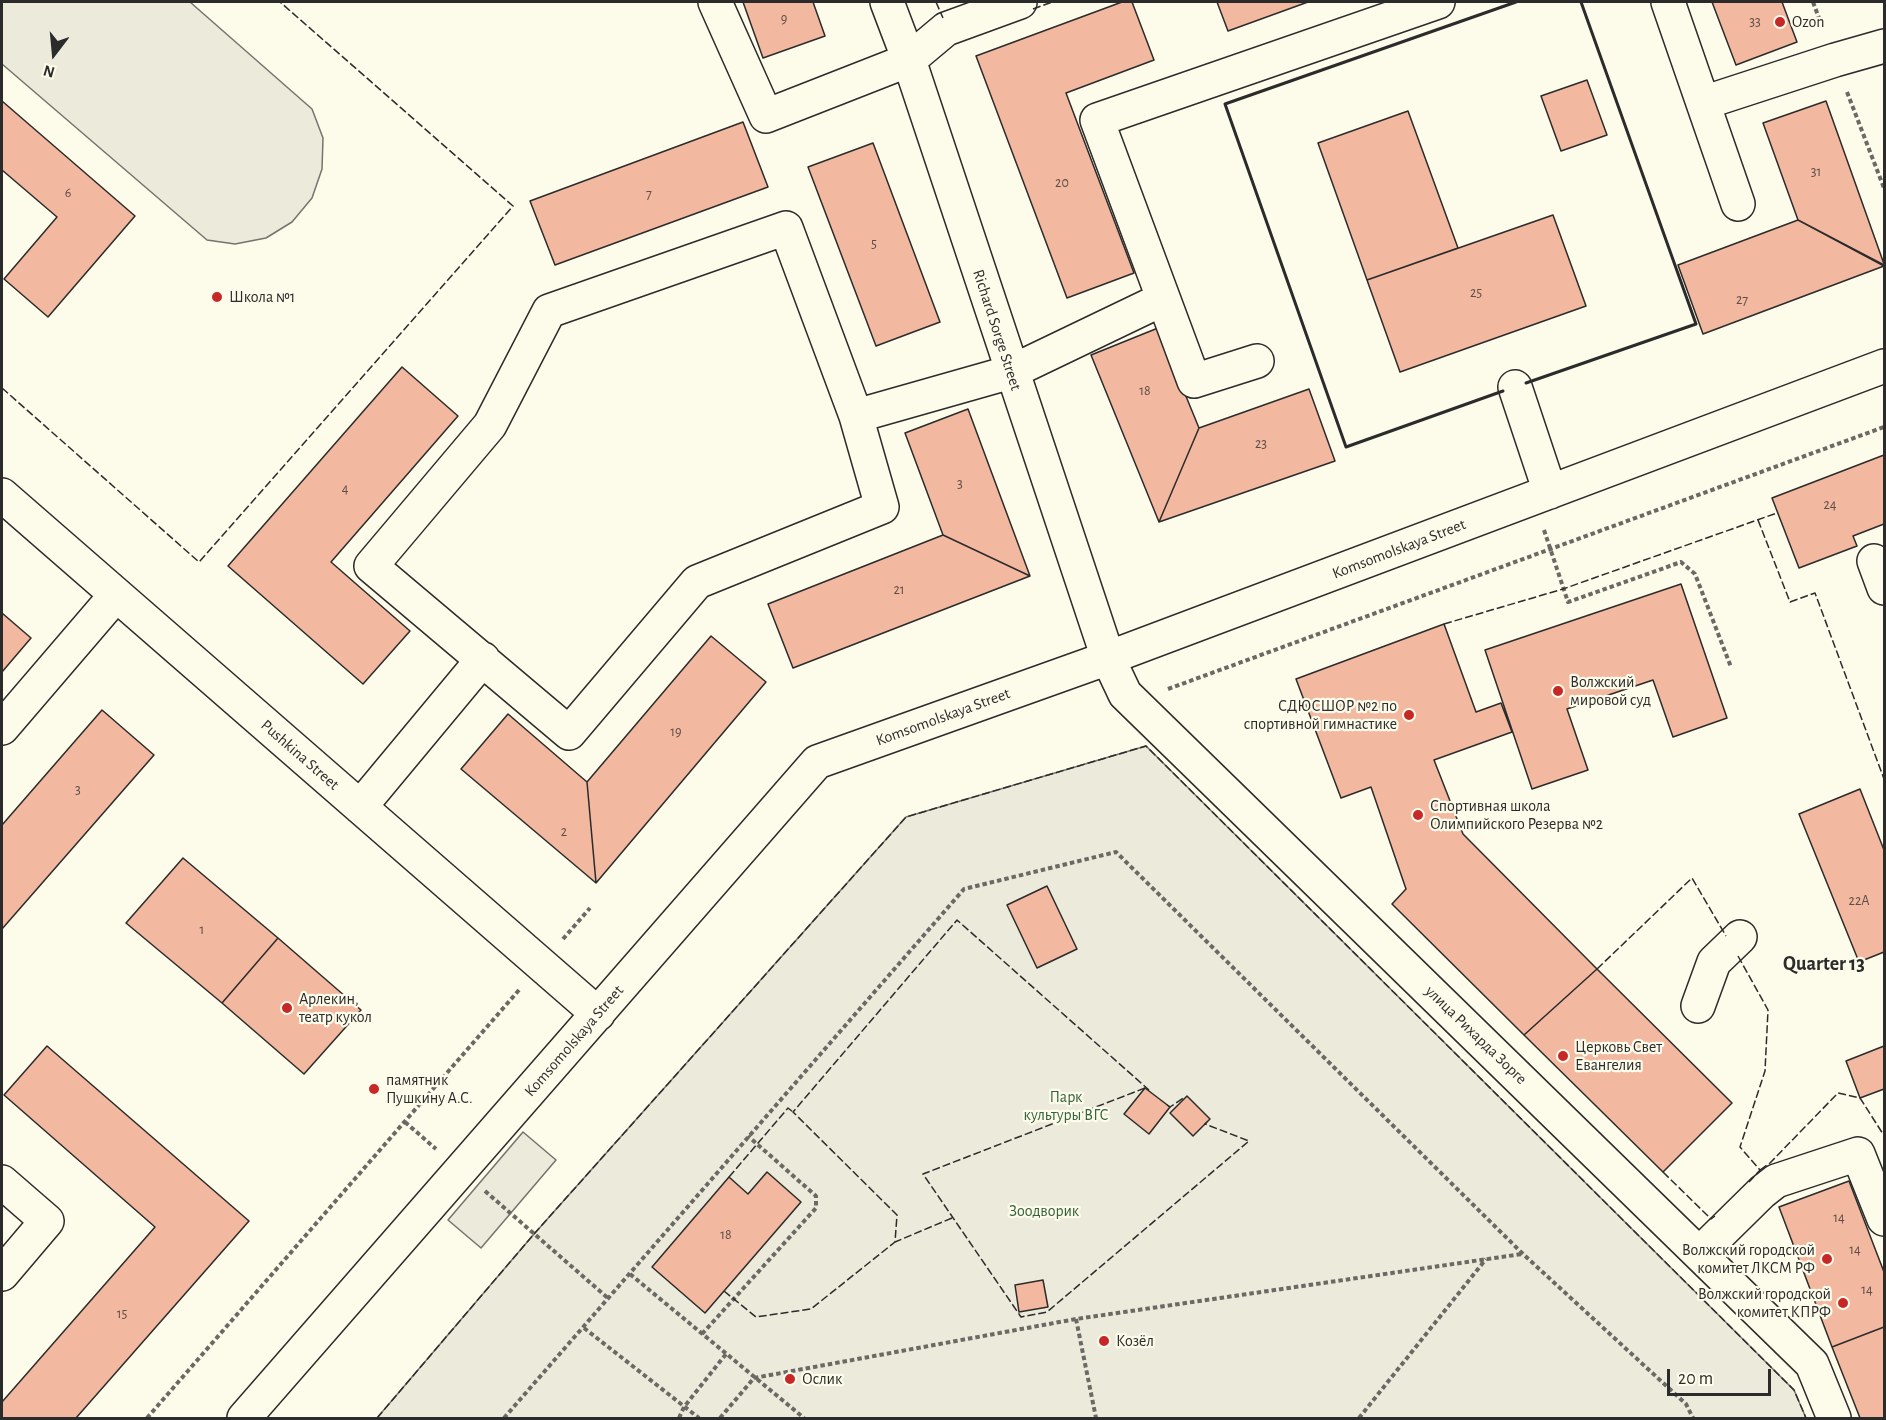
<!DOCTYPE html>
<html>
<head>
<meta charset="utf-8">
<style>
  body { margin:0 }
  #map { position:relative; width:1886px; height:1420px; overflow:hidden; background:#fdfbea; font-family:"Alegreya Sans",sans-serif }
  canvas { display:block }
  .frame { position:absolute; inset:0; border:3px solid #2b2b2b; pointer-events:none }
  .north { position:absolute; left:24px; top:24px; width:60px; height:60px; -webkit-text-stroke:4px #fdfbea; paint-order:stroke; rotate:196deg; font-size:16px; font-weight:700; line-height:24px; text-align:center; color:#2b2b2b }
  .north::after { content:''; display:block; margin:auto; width:21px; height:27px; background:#2b2b2b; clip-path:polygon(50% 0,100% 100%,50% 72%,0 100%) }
  .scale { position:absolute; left:1667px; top:1369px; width:104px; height:27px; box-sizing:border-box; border:3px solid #2b2b2b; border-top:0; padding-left:8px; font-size:18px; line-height:21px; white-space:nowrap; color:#2b2b2b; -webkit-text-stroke:4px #fdfbea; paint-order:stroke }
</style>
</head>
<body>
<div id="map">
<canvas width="1886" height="1420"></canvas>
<div class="frame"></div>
<div class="north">N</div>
<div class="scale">20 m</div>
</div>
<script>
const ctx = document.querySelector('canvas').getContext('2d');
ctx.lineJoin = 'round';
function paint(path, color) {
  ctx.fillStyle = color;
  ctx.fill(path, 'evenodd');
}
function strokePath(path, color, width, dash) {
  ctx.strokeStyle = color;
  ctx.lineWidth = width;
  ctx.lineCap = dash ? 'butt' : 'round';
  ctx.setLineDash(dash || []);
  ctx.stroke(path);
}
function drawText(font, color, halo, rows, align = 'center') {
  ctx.font = font + ' "Alegreya Sans",sans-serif';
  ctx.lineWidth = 4.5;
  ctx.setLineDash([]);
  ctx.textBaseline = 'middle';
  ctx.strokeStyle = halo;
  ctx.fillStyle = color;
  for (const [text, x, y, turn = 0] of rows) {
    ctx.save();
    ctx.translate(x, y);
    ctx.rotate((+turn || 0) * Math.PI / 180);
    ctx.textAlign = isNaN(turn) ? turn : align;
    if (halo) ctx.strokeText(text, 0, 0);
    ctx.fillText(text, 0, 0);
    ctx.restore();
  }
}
const green = new Path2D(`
  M2 2H190L312 109 323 138 322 169 312 198 292 222 266 238 235 244 207 240 2 64Z
  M1146 746 1794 1390 1806 1418H377L534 1234 906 817Z`);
paint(green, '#ecebdb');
strokePath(green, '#74746e', 1.5);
const parking = new Path2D(`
  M523 1132 556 1160 481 1248 448 1220Z`);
paint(parking, '#eceadb');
strokePath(parking, '#74746e', 1.5);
const building = new Path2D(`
  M743 2H813L825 36 763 58Z
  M1122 2H1132L1154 60 1066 93 1134 273 1067 298 976 56Z
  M1217 2H1308L1228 31Z
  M1712 2H1782L1797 42 1736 65Z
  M1587 80 1607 135 1561 151 1541 96Z
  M2 101 135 216 48 317 4 279 57 217 2 170Z
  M1826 101 1884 264V265L1798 220 1763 123Z
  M1408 111 1458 248 1367 280 1318 143Z
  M743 122 768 187 555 265 530 201Z
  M873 143 940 322 876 346 808 167Z
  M1553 215 1586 306 1400 372 1367 280Z
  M1798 220 1884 266 1703 334 1678 265Z
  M1158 328 1199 428 1159 522 1091 355Z
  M402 367 458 416 331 562 410 631 363 684 228 566Z
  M1309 389 1335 461 1159 522 1199 428Z
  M968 409 1030 576 943 535 905 433Z
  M1884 455V524L1853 536 1857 546 1799 568 1772 498Z
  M943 535 1030 576 793 668 768 604Z
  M1681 584 1727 718 1673 737 1653 680 1567 709 1588 770 1532 789 1485 650Z
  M2 613 31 638 2 672Z
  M1444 624 1476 712 1501 703 1512 732 1434 760 1463 834 1597 969 1524 1035 1392 904 1406 889 1371 787 1341 798 1296 679Z
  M711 636 766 682 596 883 587 782Z
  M102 710 154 755 2 929V825Z
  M508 714 587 782 596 883 461 769Z
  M1860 789 1884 850V952L1859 962 1799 814Z
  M183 858 278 938 222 1003 126 923Z
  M1047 886 1077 949 1037 968 1007 905Z
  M278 938 361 1010 304 1074 222 1003Z
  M1597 969 1732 1103 1663 1172 1524 1035Z
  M47 1046 249 1221 76 1418H2V1402L155 1227 4 1095Z
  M1884 1046V1089L1860 1098 1846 1061Z
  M1145 1088 1170 1107 1149 1134 1124 1114Z
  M1187 1096 1210 1119 1193 1136 1170 1113Z
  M767 1172 801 1202 705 1313 652 1267 729 1177 748 1194Z
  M1849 1181 1884 1272V1327L1832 1347 1779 1207Z
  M1043 1280 1048 1307 1019 1312 1015 1285Z
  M1884 1327V1418H1860L1832 1347Z`);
paint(building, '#f2b8a0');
strokePath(building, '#2b2b2b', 1.5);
const minor = new Path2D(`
  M715 2 766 116 909 60 946 29 1020 2
  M887 2 909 60 1108 658 1125 694 1812 1364 1834 1418
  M1668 2 1738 204
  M1703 103 1835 60 1884 46
  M786 228 856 416 882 507 697 582 569 733 371 566 490 425 549 311Z
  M1257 361 1194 381 1097 120 1438 2
  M1515 387 1550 492
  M856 416 1011 372 1163 299
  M2 495 598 1014
  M1874 561 1884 588
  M2 728 116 595
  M360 807 483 659
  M1698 1006 1714 962 1740 937
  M2 1182 47 1221 2 1274
  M1700 1253 1762 1192 1776 1181 1858 1154 1884 1219
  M244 1418 817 762 1108 658 1884 366`);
strokePath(minor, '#2b2b2b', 36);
strokePath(new Path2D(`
  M1813 2 1823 29
  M1847 92 1884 188
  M1544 530 1568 602 1681 562 1695 574 1731 667
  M1168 689 1884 427
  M563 939 590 908
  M405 1122 436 1149
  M485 1191 609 1299
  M630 1274 804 1418
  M1076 1319 1096 1418
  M584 1328 699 1418
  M702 1334 816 1208V1196L748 1136
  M147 1418 519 990
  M504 1418 964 889 1116 852 1523 1254 1686 1404 1693 1418
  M679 1418 684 1407 726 1354
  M720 1418 754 1378 1076 1319 1522 1254
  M1359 1418 1486 1259`), '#6a6964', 4, [4.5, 3]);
strokePath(minor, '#fdfbea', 33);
strokePath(new Path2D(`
  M936 2 943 18
  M1033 9 1052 2
  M2 388 199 562 513 206 280 2
  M1758 520 1790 602 1815 593 1884 779
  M1444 624 1563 589 1777 513
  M1738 956 1768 1010 1765 1071 1740 1147 1760 1170 1749 1182
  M1597 969 1692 878 1726 936
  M1145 1088 923 1174 1021 1317 1047 1312 1249 1141 1205 1124 1207 1122
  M1167 1105 1170 1107 1185 1097
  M1760 1170 1770 1163 1838 1093 1860 1098 1883 1134
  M1663 1172 1711 1219 1715 1216
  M729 1177 788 1108 793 1112
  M952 1218 895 1242 897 1215 793 1112 957 920 1149 1090
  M724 1291 756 1317 811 1309 895 1242
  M377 1418 534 1234 906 817 1146 746 1794 1390 1806 1418`), '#2b2b2b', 1.5, [8, 3]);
strokePath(new Path2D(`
  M1526 383 1696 324 1581 2
  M1503 391 1346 447 1225 104 1516 2`), '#2b2b2b', 3);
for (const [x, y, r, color] of [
  [1780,22,6,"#c62828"],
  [217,297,6,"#c62828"],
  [1558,691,6,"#c62828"],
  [1409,715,6,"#c62828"],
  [1418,815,6,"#c62828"],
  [287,1008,6,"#c62828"],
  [1563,1056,6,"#c62828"],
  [374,1089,6,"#c62828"],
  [1827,1259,6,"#c62828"],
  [1843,1303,6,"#c62828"],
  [1104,1341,6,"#c62828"],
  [790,1379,6,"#c62828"]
]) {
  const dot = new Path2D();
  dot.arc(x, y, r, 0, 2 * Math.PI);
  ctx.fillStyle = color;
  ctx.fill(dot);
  strokePath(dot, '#fdfbea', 2);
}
drawText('14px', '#5d4e48', null, [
  ["9",784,19],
  ["33",1755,22],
  ["31",1816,172],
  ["20",1062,183],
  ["6",68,193],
  ["7",649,194],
  ["5",874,244],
  ["25",1476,293],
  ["27",1742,300],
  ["18",1145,391],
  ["23",1261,444],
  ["3",960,484],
  ["4",345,489],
  ["24",1830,505],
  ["21",899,590],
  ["19",676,732],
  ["3",78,790],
  ["2",564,832],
  ["22А",1859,901],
  ["1",202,930],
  ["14",1839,1218],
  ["18",726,1235],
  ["14",1855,1250],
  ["14",1867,1290],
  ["15",122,1314]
]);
drawText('16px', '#2b2b2b', '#fdfbea', [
  ["Ozon",1792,22],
  ["Школа №1",229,297],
  ["Волжский",1570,682],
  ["мировой суд",1570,700],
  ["СДЮСШОР №2 по",1397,706,"right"],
  ["спортивной гимнастике",1397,724,"right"],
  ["Спортивная школа",1430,806],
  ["Олимпийского Резерва №2",1430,824],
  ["Арлекин,",299,999],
  ["театр кукол",299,1017],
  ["Церковь Свет",1575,1047],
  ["Евангелия",1575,1065],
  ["памятник",386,1080],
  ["Пушкину А.С.",386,1098],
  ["Волжский городской",1815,1250,"right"],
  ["комитет ЛКСМ РФ",1815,1268,"right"],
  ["Волжский городской",1831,1294,"right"],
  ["комитет КПРФ",1831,1312,"right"],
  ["Козёл",1116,1341],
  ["Ослик",802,1379]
], 'left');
drawText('16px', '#2b2b2b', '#fdfbea', [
  ["Richard Sorge Street",997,330,72],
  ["Komsomolskaya Street",1399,549,-21],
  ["Komsomolskaya Street",943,717,-20],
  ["Pushkina Street",300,755,41],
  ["улица Рихарда Зорге",1476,1035,44],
  ["Komsomolskaya Street",574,1041,-49]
]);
drawText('16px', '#34623c', '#fdfbea', [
  ["Парк",1066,1097],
  ["культуры ВГС",1066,1115],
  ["Зоодворик",1044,1211]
]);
drawText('bold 20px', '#2b2b2b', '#fdfbea', [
  ["Quarter 13",1824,964]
]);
</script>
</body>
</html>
